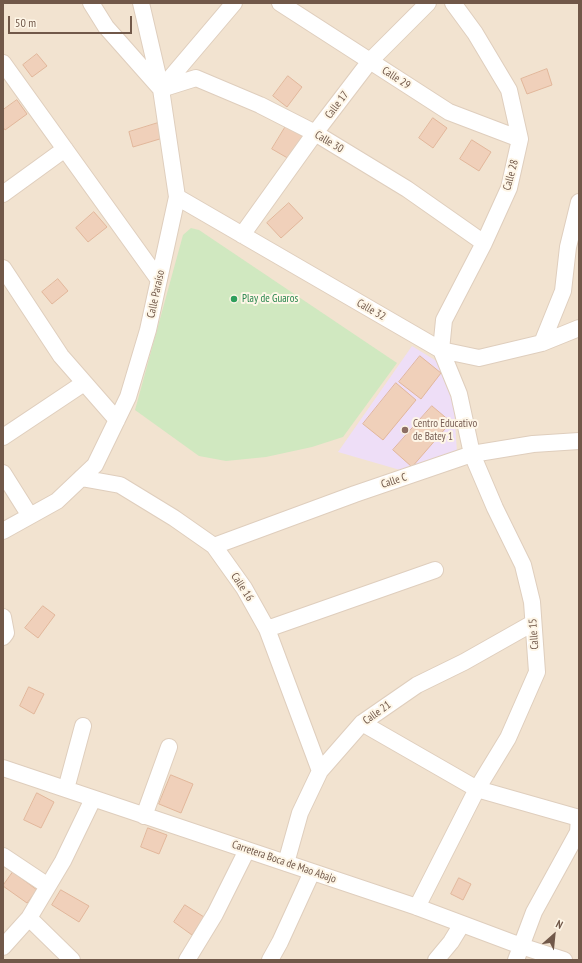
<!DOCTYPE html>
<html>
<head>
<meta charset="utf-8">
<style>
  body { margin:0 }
  #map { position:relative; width:582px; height:963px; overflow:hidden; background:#fbf1e1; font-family:"PT Sans Narrow",sans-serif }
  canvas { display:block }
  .frame { position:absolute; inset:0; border:4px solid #715849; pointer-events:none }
  .north { position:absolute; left:534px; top:915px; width:40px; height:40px; -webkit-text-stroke:3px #fef6e7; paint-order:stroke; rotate:27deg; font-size:11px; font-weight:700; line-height:16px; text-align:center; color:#715849 }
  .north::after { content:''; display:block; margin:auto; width:14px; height:18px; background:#715849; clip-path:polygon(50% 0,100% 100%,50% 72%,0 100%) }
  .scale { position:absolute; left:8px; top:16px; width:124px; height:18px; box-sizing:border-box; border:2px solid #715849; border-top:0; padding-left:5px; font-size:12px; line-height:14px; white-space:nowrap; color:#715849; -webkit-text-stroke:3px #fef6e7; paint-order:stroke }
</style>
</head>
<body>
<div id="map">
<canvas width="582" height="963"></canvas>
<div class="frame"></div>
<div class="north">N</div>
<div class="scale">50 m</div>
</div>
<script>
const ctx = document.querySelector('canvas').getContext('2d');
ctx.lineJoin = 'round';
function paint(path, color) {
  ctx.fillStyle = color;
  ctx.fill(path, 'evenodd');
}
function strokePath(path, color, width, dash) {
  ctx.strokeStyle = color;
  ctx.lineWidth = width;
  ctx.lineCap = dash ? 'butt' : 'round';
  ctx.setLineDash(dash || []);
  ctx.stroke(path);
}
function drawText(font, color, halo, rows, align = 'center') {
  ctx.font = font + ' "PT Sans Narrow",sans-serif';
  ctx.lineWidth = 4;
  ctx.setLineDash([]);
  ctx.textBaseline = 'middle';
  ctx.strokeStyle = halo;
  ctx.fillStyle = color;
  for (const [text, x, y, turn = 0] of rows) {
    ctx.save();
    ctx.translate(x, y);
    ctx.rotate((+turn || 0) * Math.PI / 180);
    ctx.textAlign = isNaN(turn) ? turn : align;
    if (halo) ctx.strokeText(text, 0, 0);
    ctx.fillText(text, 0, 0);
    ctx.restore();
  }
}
paint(new Path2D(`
  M3 3H579V960H3Z`), '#f2e3d0');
paint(new Path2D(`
  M412 346 443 365 454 407 457 453 407 472 338 452Z`), '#eedef7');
paint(new Path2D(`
  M191 228 199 230 397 363 343 437 312 447 266 457 226 461 199 456 135 410 183 235Z`), '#d0e8c0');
const building = new Path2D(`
  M37 54 47 66 32 77 23 65Z
  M547 69 552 85 527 94 521 79Z
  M288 76 302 87 287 107 273 96Z
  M17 100 27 114 5 130 3 127V110Z
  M433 118 447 128 433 148 419 138Z
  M158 123 163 138 133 147 129 132Z
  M286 126 306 138 291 160 272 149Z
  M472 140 491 152 479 171 460 159Z
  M289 203 303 218 281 238 267 223Z
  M94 212 107 227 88 242 76 228Z
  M58 279 68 291 52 304 42 292Z
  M420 356 441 373 421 399 399 382Z
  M396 383 416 400 383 440 363 424Z
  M432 406 451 422 412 467 393 450Z
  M43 606 55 615 38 638 25 628Z
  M29 687 44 694 34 714 20 706Z
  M171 775 193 784 181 813 159 804Z
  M37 793 54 802 41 828 24 820Z
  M148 828 167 835 159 854 141 847Z
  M13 872 37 890 27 903 3 886Z
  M459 878 471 884 463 900 451 894Z
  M61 890 89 906 79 922 52 905Z
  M185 905 204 917 192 935 174 922Z`);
paint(building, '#f0d0ba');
strokePath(building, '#e2b79b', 1);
const minor = new Path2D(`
  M91 3 106 27 160 88
  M280 3 449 112 520 139
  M3 63 159 280
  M161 89 196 78 260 105 315 133 407 189 484 243
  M161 89 234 3
  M3 194 65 149
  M177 197 441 350 479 358 542 343 579 328
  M242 235 315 133 370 61 428 3
  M3 268 61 356 117 420
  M542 343 563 291 568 247 579 202
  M3 437 84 383
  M3 473 30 516
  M81 478 120 485 174 518 214 546 244 588 267 629 320 771
  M3 531 57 501 95 465 128 397 148 330 177 197 161 89 141 3
  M214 546 355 494 472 454 533 444 579 441
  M3 617 6 633 3 637
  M267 629 435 570
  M362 723 477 789 579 818
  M3 768 417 907 521 946 564 960
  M66 789 83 726
  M144 816 169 747
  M3 856 48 886
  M286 863 300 813 320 771 362 723 417 685 464 662 533 623
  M417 907 477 789 508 738 537 672 532 602 523 565 495 508 472 454 459 394 441 350 444 320 484 243 509 188 520 139 509 90 475 33 453 3
  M29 918 72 960
  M3 947 29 918 63 861 93 799
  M187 960 215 914 247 850
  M270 960 280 942 312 872
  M436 960 451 942 462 924
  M516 960 534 912 578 832 579 817`);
strokePath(minor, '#dfcebd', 18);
strokePath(minor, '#fff', 16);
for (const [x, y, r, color] of [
  [234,299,4,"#2e9e5b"],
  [405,430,4,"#8d6e63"]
]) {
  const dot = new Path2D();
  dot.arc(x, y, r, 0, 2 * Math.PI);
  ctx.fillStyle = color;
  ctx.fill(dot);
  strokePath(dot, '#fef6e7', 1.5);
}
drawText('11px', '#715849', '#fef6e7', [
  ["Calle 29",396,78,33],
  ["Calle 17",337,105,-53],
  ["Calle 30",329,142,31],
  ["Calle 28",511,175,-75],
  ["Calle Paraíso",156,294,-78],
  ["Calle 32",371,310,30],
  ["Calle C",394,481,-18],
  ["Calle 16",242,587,57],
  ["Calle 15",534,634,-94],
  ["Calle 21",377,713,-36],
  ["Carretera Boca de Mao Abajo",284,862,19]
]);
drawText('11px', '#27864d', '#fef6e7', [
  ["Play de Guaros",242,299]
], 'left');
drawText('11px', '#785e54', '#fef6e7', [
  ["Centro Educativo",413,424],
  ["de Batey 1",413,437]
], 'left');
</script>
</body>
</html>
